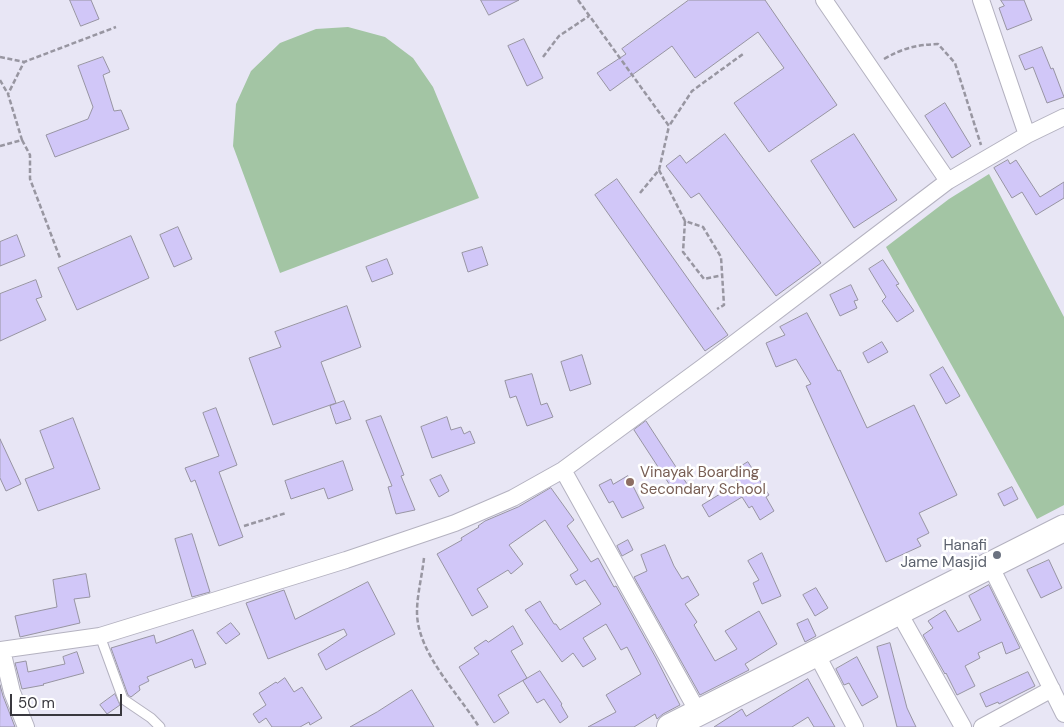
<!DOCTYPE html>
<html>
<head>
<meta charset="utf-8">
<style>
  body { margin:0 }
  #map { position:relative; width:1064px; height:727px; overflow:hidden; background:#e8e6f5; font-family:"DM Sans",sans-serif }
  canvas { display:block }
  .scale { position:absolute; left:10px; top:694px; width:112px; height:22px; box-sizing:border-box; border:2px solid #39383e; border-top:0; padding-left:6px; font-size:15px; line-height:18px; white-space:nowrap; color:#39383e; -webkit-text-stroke:4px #fff; paint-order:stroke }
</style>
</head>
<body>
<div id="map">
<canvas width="1064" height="727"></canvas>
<div class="scale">50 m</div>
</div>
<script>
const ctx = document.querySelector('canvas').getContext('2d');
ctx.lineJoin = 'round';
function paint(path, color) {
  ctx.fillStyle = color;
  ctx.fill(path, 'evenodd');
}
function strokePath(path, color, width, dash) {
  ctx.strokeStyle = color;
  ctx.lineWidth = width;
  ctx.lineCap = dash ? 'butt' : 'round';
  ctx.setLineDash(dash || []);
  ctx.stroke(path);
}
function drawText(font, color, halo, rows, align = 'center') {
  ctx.font = font + ' "DM Sans",sans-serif';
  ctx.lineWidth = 5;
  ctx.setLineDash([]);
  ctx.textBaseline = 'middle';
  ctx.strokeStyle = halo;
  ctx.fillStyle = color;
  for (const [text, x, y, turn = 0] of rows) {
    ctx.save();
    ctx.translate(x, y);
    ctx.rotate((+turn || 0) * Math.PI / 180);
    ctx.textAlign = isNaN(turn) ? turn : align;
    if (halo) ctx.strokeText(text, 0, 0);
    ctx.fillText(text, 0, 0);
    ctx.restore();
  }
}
paint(new Path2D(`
  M348 27 385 37 413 58 433 87 479 198 280 273 233 146 236 104 251 71 280 43 316 29Z
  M989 174 1064 317V505L1037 519 886 247 949 199Z`), '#a3c5a4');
const building = new Path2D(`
  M70 0H91L99 19 81 26Z
  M481 0H519L489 15Z
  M689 0H765L837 105 769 152 734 103 784 68 758 32 695 78 672 46 610 91 597 73 626 54 622 49Z
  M1001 0H1024L1032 20 1007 30 999 8 1004 6Z
  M524 39 543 78 527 86 508 46Z
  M1042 47 1051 69 1053 68 1064 97 1047 103 1033 67 1025 70 1019 56Z
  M103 57 110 72 103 75 114 111 121 110 129 129 55 157 46 135 88 119 93 107 78 66Z
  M945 103 971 146 952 158 925 116Z
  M725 134 821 263 776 296 699 193 691 198 666 166 680 155 686 163Z
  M854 134 897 200 854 228 811 161Z
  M1008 160 1010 164 1016 160 1040 197 1064 182V198L1036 215 1022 192 1012 198 994 168Z
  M617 179 728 335 705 351 595 195Z
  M178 227 192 259 174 267 160 235Z
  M17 235 25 256 0 266V242Z
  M131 236 149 278 77 310 58 268Z
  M482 247 488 265 468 272 462 253Z
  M387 259 393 274 372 282 366 267Z
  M883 260 899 284 896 285 914 311 897 322 882 301 886 297 869 269Z
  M36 280 42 297 36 299 46 320 0 341V294Z
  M851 285 858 300 854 301 857 308 840 316 830 295Z
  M347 306 361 347 321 362 336 403 273 425 249 358 281 347 275 332Z
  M807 313 838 371 840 370 867 428 914 405 957 495 919 513 929 533 917 539 921 546 886 562 806 386 811 384 796 359 776 367 766 343 785 335 780 327Z
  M882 342 888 352 868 363 863 353Z
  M582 355 591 384 570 391 561 362Z
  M943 367 960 396 946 404 930 375Z
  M532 374 541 405 547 403 553 417 527 426 516 396 510 398 505 381Z
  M344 401 351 419 336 424 330 406Z
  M216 408 237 465 219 472 243 537 219 546 195 480 191 482 185 468 219 456 203 413Z
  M381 416 404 475 401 476 415 510 396 514 388 487 392 486 366 421Z
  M447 417 451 430 461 427 464 434 470 431 475 443 432 458 421 427Z
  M73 418 100 489 38 511 25 479 54 468 40 431Z
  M646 421 689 487 675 493 634 430Z
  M0 439 21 484 6 491 0 478Z
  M343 461 353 490 328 499 324 488 291 499 285 481Z
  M748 462 769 495 766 497 774 511 760 520 752 506 749 508 742 497 709 517 702 505 738 483 732 472Z
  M441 475 449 491 439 497 430 480Z
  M628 476 644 508 622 518 613 501 609 503 599 485 611 479 613 484Z
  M1012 487 1018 499 1004 506 998 494Z
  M551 488 574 520 567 526 591 562 598 558 614 587 616 586 656 658 680 705 663 714 657 719 655 714 634 727H588L616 712 606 695 641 674 627 647 621 650 606 624 583 638 596 659 583 667 573 653 562 662 525 610 540 601 554 624H556L560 630 601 604 585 580 576 585 570 575 578 570 545 520 509 545 523 564 511 574 508 570 477 589 488 607 472 616 437 554 462 540 461 538 479 527 478 526 485 521 518 507Z
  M192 534 210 592 192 597 175 539Z
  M628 540 633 550 622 556 617 546Z
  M665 545 674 566 682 579 688 576 699 595 685 604 697 622 694 625 715 661 737 649 725 631 759 611 777 644 745 664 749 670 700 695 634 577 647 571 641 555Z
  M762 553 781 596 762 604 753 583 759 580 748 561Z
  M1049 560 1062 588 1041 598 1027 570Z
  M86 574 90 597 74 599 80 623 20 637 15 616 57 607 53 580Z
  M368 582 395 634 326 670 318 654 347 635 344 629 268 659 246 603 284 590 295 619Z
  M989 585 1020 648 1006 654 1002 642 978 653 980 658 965 666 975 686 957 695 946 673 945 674 923 635 933 628 928 621 945 610 958 632 981 620 969 596Z
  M816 588 828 608 815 616 803 595Z
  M808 619 816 636 805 642 797 624Z
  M231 623 240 634 226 644 217 633Z
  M513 626 523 644 511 651 527 678 498 695 509 713 494 723 459 667 479 654 474 648 486 640 488 642Z
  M193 630 206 664 195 668 192 659 147 677 149 681 139 686 140 690 131 697 128 695 111 648 154 635 156 643Z
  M890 643 907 708 916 727H897L877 647Z
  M77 652 84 673 43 684 44 685 22 689 15 663 26 661 28 672 65 664 63 657Z
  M857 657 878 697 862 706 849 683 844 685 836 669Z
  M540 671 562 704 561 705 568 717 560 723 544 699 537 703 523 681Z
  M1028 672 1035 686 999 704 998 702 986 707 980 694Z
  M285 678 294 692 302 687 322 718 310 725 309 722 300 727H272L266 718 259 723 253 714 266 705 259 693 276 682 277 683Z
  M808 679 835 727H814L808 717 792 727H714L742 709 746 716Z
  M0 685 3 696 15 727H0Z
  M412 690 434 727H350L377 712Z
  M115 694 120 705 107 714 100 705Z`);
paint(building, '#d1c7f8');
strokePath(building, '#9794a2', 1);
const lane = new Path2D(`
  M100 636 123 699 151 718 160 727`);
const street = new Path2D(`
  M824 0 948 181
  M981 0 1027 135
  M563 470 698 712
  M990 565 1064 714
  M898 611 963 727
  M0 650 100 636 346 560 455 523 513 498 563 470 703 367 948 181 1027 135 1064 117
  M2 650 12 692 26 727
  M816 653 855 727
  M982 727 1052 689`);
const primary = new Path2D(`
  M670 727 1064 528`);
strokePath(lane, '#b4b2c0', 11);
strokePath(street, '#b4b2c0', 18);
strokePath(primary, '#b4b2c0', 28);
strokePath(new Path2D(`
  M578 0 669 126 692 91 743 54
  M0 57 24 62
  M543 57 559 36 589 16
  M884 59C903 48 916 45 938 44L955 63 981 145
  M0 80 8 94
  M22 140 30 155V179L60 258
  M0 146 22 140 8 94 24 62 116 27
  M659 170 685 221 703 227 721 257 724 305 717 309
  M640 193 659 170 669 126
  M685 221 683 252 704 279 723 275
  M244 526 286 513
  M424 558C422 576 417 595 417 612 417 653 459 694 479 727`), '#9896a1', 2.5, [5, 2.5]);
strokePath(lane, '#fff', 9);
strokePath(street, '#fff', 16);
strokePath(primary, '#fff', 26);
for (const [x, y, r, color] of [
  [630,482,5,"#8d6e63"],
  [997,555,5,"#6b7280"]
]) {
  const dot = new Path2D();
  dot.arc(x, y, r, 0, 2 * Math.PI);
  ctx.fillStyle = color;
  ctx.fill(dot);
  strokePath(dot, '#fff', 2);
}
drawText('15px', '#785e54', '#fff', [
  ["Vinayak Boarding",640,473],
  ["Secondary School",640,490]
], 'left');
drawText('15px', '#5b616d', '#fff', [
  ["Hanafi",987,546],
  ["Jame Masjid",987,563]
], 'right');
</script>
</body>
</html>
